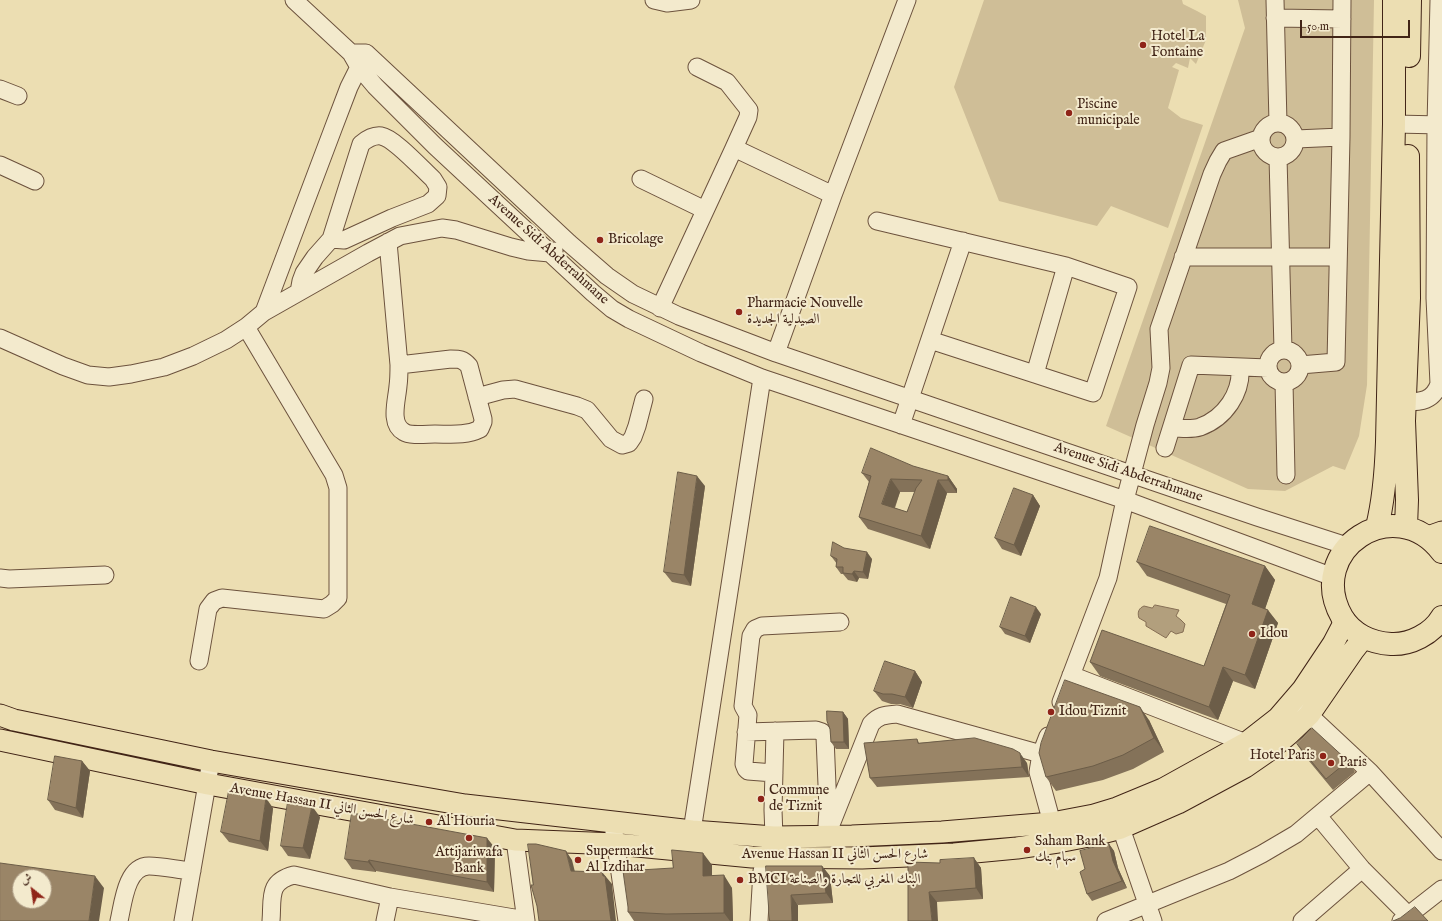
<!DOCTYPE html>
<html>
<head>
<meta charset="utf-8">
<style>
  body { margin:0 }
  #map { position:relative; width:1442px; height:921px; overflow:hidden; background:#ecdeb2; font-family:"IM FELL English",Amiri,serif }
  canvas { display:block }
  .north { position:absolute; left:12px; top:869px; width:40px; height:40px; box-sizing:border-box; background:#f3eacd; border:1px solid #ac9b84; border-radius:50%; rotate:330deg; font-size:11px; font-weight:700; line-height:16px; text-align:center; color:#412416 }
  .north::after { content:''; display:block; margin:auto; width:14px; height:18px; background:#8f2418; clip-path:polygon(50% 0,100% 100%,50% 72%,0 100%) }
  .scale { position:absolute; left:1300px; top:20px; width:110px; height:18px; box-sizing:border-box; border:2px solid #412416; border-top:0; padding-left:5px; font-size:12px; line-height:14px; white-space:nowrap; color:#412416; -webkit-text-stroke:3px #f3eacd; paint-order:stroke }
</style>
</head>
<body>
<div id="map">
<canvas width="1442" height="921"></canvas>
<div class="north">ش</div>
<div class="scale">50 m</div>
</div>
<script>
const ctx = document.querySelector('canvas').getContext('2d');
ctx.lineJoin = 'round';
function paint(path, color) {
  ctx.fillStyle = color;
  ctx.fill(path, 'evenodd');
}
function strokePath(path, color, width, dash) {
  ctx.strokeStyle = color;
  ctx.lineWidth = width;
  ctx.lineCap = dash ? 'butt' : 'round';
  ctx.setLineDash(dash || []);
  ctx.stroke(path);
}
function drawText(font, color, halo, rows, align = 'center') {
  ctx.font = font + ' "IM FELL English",Amiri,serif';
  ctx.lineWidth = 4;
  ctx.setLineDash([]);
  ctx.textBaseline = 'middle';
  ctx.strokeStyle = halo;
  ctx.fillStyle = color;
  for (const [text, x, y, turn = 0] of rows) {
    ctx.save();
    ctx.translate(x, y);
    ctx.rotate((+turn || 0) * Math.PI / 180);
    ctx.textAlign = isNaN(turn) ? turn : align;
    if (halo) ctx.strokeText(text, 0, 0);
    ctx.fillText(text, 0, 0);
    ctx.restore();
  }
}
paint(new Path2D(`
  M984 0H1182L1183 4 1197 11 1206 16V40L1196 64 1190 58 1188 68 1176 63 1172 67 1179 70 1168 108 1181 118 1203 125 1168 228 1111 206 1097 226 999 201 954 87Z
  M1238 0H1374L1367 385 1359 436 1345 470 1333 466 1285 491 1248 489 1106 426 1245 28Z`), '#cfbe97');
const water = new Path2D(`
  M1155 605 1179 610 1176 616 1181 620 1185 624 1183 632 1176 634 1171 631 1166 638 1146 626V622L1139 618C1137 612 1139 608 1144 606L1152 608Z`);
paint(water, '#b29f7d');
strokePath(water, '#856e54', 1);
const minor = new Path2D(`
  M294 0 351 53 359 67 375 86 435 146 593 293 612 309 629 319 701 353 762 378 1125 500 1333 577
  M654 0 667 3 691 0
  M1275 0 1278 123
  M1275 18 1342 19
  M351 53H366L569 243 607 276 633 294 679 316 776 353 1257 517 1347 546
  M697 67 727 82 749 110 748 117 734 148
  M0 89 18 96
  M1261 140a17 17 0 1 1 34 0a17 17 0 1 1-34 0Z
  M1394 124 1442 125
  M1296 139 1341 137
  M1278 157 1283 350
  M0 165 35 181
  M641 179 705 210
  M877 221 1066 266 1128 287 1093 393 930 340
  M388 242 399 365 451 359C459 359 463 359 469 366L483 419V422L480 429C466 436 450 434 435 434 427 434 410 436 404 432 389 424 397 400 398 386 399 379 399 372 399 365
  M1183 257H1338
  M299 292 301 281 304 273 315 257 331 239 361 144C367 139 373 135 381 136 394 138 422 169 433 179L438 187 437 196 428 204 392 218 344 240 331 239
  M660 308 734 148 833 195
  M264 312 333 129 349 87 364 57
  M0 338 63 366 88 375 109 377 131 374 164 367 193 356 226 340 246 327 264 312 368 253 400 236 442 228 456 230 511 247 528 251 550 253 554 251
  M1268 366a16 16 0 1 1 32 0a16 16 0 1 1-32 0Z
  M776 353 833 195 907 0
  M1300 365 1336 362 1341 137 1342 0
  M1035 374 1066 266
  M1284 382 1286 475
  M477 397 503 390 515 389 577 406 587 410 611 439 622 445 629 443 633 437 637 426 644 399
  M1405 402C1421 402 1433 401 1439 384L1435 298 1436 125 1439 0
  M901 425 963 241
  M1172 428C1181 428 1191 430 1200 427 1225 418 1242 393 1240 367
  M1165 448 1191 365 1268 368
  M0 578 9 579 105 575
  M199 661 208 609 214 601 222 598 324 609 332 604 338 598V488L334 475 246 327
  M1071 675 1246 743
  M1061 702 1108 578 1125 500 1145 425 1158 383 1161 368 1159 329 1212 174 1218 161 1224 151 1261 138
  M1292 704 1309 715 1370 772 1442 851
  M746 732 816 730 822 732 825 737 828 809 827 825
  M1048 736 1041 754 1038 772 1052 823
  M774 773 748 771 746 769 744 764 748 715 743 706 751 636 755 629 762 626 840 622
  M1318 816 1362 869 1408 915
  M1121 828 1153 921
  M692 831 762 378
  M614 832 627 921
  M826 837 871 724C879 715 885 715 897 714L1041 754
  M515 840 526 921
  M119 921C123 904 126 866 149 866 163 866 178 870 192 871
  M183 921 211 761
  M271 921C273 898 267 882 294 875L390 897 526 920
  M385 921 390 897
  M759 921 762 871 772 858 774 837 773 810 775 731
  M1106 921 1229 871 1262 854 1296 834 1370 772
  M1302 921 1362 869
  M1401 921 1442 889`);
const major = new Path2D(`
  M1428 537 1442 532
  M0 715 14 720 211 761 465 805 692 831 774 837 852 836 942 832 1052 823 1094 815 1117 808 1163 789 1246 743 1278 718 1303 689 1333 644 1345 621
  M0 740 208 784 515 840 616 844 752 857 862 858 954 854 1017 848 1058 842 1094 835 1121 828 1178 803 1245 767 1271 749 1289 734 1309 715 1353 651 1364 637`);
const highway = new Path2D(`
  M1409 56 1410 0
  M1377 527C1384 499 1386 471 1387 442L1394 124V0
  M1406 527 1407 500 1404 421 1409 298 1408 156
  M1442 552C1395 490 1304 550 1342 617 1352 634 1371 643 1391 644 1410 645 1432 634 1442 617`);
strokePath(minor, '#6c523d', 19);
strokePath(major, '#412416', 23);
strokePath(highway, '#412416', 24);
strokePath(minor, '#f3eacd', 17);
strokePath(major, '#ecdeb2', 21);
strokePath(highway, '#ecdeb2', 22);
paint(new Path2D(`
  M862 473 948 476 957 489V493H947L930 549 868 529 859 517 869 482ZM900 492H915L907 512 895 508Z
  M705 486 691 586 672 582 664 572Z
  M1033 495 1040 506 1021 556 1002 549 995 538Z
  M844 548 872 559 868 579 859 578 857 582 848 580 843 574H841L836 567 837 564 831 556Z
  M1137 562 1265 566 1275 580 1265 608 1278 623 1255 689 1233 681 1218 720 1100 676 1090 662 1204 666 1226 604 1147 576Z
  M1041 614 1030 643 1005 634 1000 627Z
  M915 671 922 682 913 708 900 704H891L882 701 874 691Z
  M843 712 848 719 849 749H836L831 742 830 729Z
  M1149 720 1164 752 1133 769 1103 780 1056 791 1046 777Z
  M917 739 919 743 1027 763 1029 777 877 787 870 778Z
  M1297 744 1348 761 1355 772 1333 790 1304 755Z
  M82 761 90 771 83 818 55 810 48 800Z
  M273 808 268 851 229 842 221 832Z
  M320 817 310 859 288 856 281 846Z
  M1109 844 1114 851 1118 868 1127 888 1092 901 1087 894 1085 869Z
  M495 848 494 892 376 871V872L352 869 345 859Z
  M974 858 981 868 983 899 937 902 908 921 940 863Z
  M712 865V876L732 888 733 921H634L628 912 673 868Z
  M766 866H822L830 876 833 903 798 905Z`), '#847259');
paint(new Path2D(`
  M697 476 705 486 691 586 684 575Z
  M948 476 957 489V493L948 480Z
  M891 479 900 492 891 517 882 504Z
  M938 480 947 493 930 549 921 536Z
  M1033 495 1040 506 1021 556 1014 545Z
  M867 552 872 559 868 579 863 572Z
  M1265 566 1275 580 1262 618 1252 604Z
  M854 571 859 578 857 582 852 574Z
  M1036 607 1041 614 1030 643 1025 636Z
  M1268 610 1278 623 1255 689 1245 675Z
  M1223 667 1233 681 1218 720 1209 707Z
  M915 671 922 682 913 708 905 697Z
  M1140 707 1149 720 1164 752 1154 738Z
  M843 712 848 719 849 749 844 742Z
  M1020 753 1027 763 1029 777 1022 767Z
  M82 761 90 771 83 818 76 808Z
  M266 798 273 808 268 851 260 841Z
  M312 806 320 817 310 859 303 848Z
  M487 838 495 848 494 892 487 882Z
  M1109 844 1114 851 1118 868 1127 888 1122 881 1113 861Z
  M566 851 572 860 577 880 571 871Z
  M703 853 712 865V888L703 876Z
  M974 858 981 868 983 899 976 888Z
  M369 860 376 871V872L368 862Z
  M822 866 830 876 833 903 826 893Z
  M602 872 612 884 616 921H611Z
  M724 875 732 888 733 921H730L724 913Z
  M95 876 104 888 99 921H89Z
  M929 892 937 902 938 921H932Z
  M791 895 798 905V921H792Z`), '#6c5d48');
const building = new Path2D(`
  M871 448 913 466 948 476V480H938L921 536 859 517 871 476 862 473ZM891 479 922 480 916 488 907 512 882 504Z
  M678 472 697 476 684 575 664 572Z
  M1014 488 1033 495 1014 545 995 538Z
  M1150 526 1265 566 1252 604 1268 610 1245 675 1223 667 1209 707 1090 662 1102 630 1204 666 1230 595 1137 562Z
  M833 542 844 548 867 552 863 572 854 571 852 574 843 573V567H836L837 559 831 556Z
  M1011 597 1036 607 1025 636 1000 627Z
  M885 661 915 671 905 697 892 694H883L874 691Z
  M1065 680 1140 707 1154 738 1123 755 1093 766 1046 777 1039 753 1041 743Z
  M827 711 843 712 844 742H831L830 729 827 721Z
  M1312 728 1348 761 1326 779 1297 744Z
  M975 738 1013 749 1020 753 1022 767 870 778 864 743 917 739 918 743Z
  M55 756 82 761 76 808 48 800Z
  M229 791 266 798 260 841 221 832Z
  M288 802 312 806 303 848 281 846Z
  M352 813 487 838V882L369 860 368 862 345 859Z
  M528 844H536L566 851 571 871 602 872 603 876H605L611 921H539L537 906 531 885H533Z
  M1109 844 1113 861 1122 881 1087 894 1080 872 1085 869 1080 851Z
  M672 850 703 853V876L724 875V913L666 914 628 912V907L623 871 673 868Z
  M974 858 976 888 929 892 932 921H908V862L940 863V860Z
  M0 863 95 876 89 921H0ZM20 877H44V901H20Z
  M766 866H822L826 893 791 895 792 921H770Z
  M1415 907 1428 921H1393L1400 918Z`);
paint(building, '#9a8567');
strokePath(building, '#6c5d48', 1);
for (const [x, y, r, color] of [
  [1143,45,4,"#8f2418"],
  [1069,113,4,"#8f2418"],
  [600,240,4,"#8f2418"],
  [739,312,4,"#8f2418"],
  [1252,634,4,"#8f2418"],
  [1051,712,4,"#8f2418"],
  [1323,756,4,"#8f2418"],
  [1331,763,4,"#8f2418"],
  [761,799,4,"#8f2418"],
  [429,822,4,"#8f2418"],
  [469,838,4,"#8f2418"],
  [1027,850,4,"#8f2418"],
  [578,860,4,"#8f2418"],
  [740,880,4,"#8f2418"]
]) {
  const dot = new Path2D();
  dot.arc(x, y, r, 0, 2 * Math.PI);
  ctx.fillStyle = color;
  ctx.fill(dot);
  strokePath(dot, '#f3eacd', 1.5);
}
drawText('14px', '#412416', '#f3eacd', [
  ["Hotel La",1151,37],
  ["Fontaine",1151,53],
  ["Piscine",1077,105],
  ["municipale",1077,121],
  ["Bricolage",608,240],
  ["Pharmacie Nouvelle",747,304],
  ["الصيدلية الجديدة",747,320],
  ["Idou",1260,634],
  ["Idou Tiznit",1059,712],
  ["Hotel Paris",1315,756,"right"],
  ["Paris",1339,763],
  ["Commune",769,791],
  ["de Tiznit",769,807],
  ["Al Houria",437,822],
  ["Saham Bank",1035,842],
  ["سهام بنك",1035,858],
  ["Supermarkt",586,852],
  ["Al Izdihar",586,868],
  ["Attijariwafa",469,853,"center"],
  ["Bank",469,869,"center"],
  ["BMCI البنك المغربي للتجارة والصناعة",748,880]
], 'left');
drawText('14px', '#412416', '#f3eacd', [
  ["Avenue Sidi Abderrahmane",548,250,42],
  ["Avenue Sidi Abderrahmane",1128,473,19],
  ["Avenue Hassan II شارع الحسن الثاني",322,805,10],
  ["Avenue Hassan II شارع الحسن الثاني",835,855]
]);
</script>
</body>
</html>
